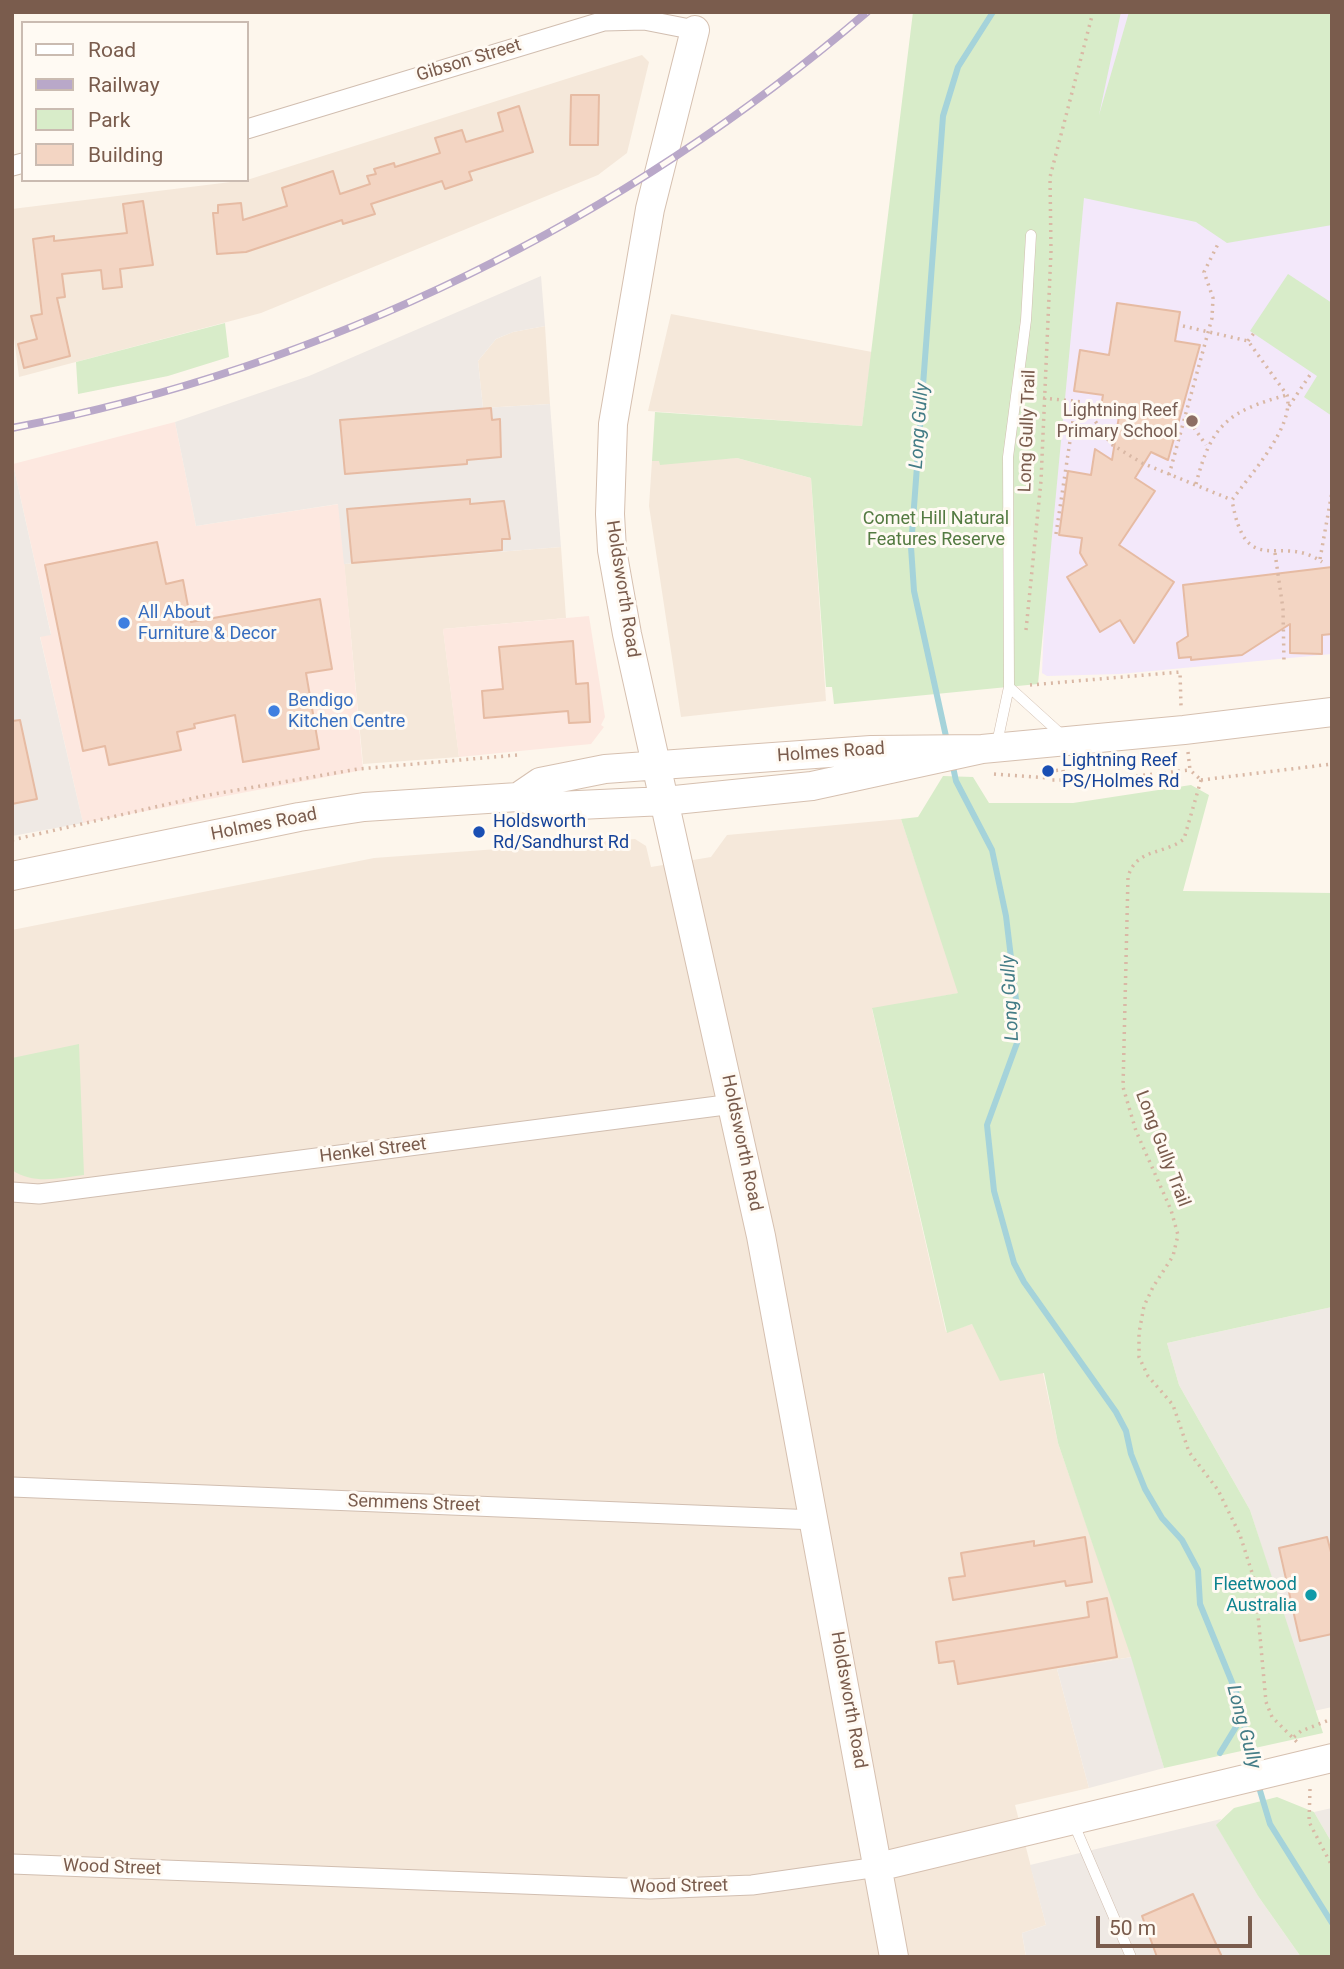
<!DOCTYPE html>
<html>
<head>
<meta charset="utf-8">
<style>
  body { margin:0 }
  #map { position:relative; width:1344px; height:1969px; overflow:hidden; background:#fdf6ec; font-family:Roboto,sans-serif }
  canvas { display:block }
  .frame { position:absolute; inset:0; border:14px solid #7a5c4d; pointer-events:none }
  .legend { position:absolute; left:21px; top:21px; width:228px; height:161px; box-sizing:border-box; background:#fffaf3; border:2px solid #cabbb1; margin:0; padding:9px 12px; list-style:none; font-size:21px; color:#7a5c4d }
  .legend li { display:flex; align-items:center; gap:14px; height:35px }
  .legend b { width:35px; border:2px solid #cabbb1 }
  .scale { position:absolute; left:1096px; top:1916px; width:156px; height:32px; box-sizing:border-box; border:4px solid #7a5c4d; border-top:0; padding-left:9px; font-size:21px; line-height:24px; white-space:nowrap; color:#7a5c4d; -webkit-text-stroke:5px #fffaf3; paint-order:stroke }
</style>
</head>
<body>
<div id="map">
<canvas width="1344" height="1969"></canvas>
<div class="frame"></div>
<ul class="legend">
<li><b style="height:9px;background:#fff"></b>Road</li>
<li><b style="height:9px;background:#b9a8c9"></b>Railway</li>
<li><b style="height:19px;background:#d8ecc9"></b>Park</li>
<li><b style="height:19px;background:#f3d5c3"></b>Building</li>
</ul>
<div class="scale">50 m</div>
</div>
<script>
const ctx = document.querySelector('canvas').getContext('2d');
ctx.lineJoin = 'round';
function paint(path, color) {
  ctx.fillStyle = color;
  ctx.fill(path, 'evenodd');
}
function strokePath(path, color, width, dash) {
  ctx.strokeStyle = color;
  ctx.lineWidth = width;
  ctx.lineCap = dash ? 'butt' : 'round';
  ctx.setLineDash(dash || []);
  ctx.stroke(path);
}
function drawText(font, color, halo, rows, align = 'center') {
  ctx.font = font + ' Roboto,sans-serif';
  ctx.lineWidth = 6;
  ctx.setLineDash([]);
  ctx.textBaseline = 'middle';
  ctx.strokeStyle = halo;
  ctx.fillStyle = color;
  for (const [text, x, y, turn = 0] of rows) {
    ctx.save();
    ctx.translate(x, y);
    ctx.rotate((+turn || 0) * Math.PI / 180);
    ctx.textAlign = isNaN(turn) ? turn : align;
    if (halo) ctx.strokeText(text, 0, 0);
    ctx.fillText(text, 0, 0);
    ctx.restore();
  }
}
paint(new Path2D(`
  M642 55 649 62 627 153 598 175 261 313 19 377 12 322V209L247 180Z
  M671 314 872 352 862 426 648 411Z
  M545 326 550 404 483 408 478 361 496 339 513 332Z
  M737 458 811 478 826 701 681 717 649 506 652 461Z
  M561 547 566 618 443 629 459 757 363 764 344 564Z
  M901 819 959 993 872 1009 946 1332 972 1324 1043 1373 1058 1443 1132 1657 1057 1669 1089 1788 1015 1805 1046 1925 1022 1933 1026 1957H12V930L374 858 635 839 646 846 651 867 711 857 727 835Z`), '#f5e8da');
paint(new Path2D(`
  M175 422 196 526 339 504 363 770 83 823 40 636 51 634 13 464Z
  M589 616 605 717 601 725 604 727 591 744 459 757 443 629Z`), '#fde8e0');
paint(new Path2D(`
  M541 276 545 326 513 332 496 339 478 361 483 408 550 404 561 547 344 564 338 504 196 526 175 422 309 376Z
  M13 464 51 635 40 637 83 823 12 836Z
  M1332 1307V1707L1314 1711 1250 1510 1179 1385 1167 1343Z
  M1132 1657 1164 1768 1089 1788 1057 1669Z
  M1332 1808V1843L1314 1812Z
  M1221 1819 1217 1826 1258 1896 1301 1957H1026L1022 1933 1046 1925 1030 1865Z`), '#efe9e4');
paint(new Path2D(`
  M1110 12H1332V654L1120 674 1047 676 1042 673 1057 300Z`), '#f3e8fa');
paint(new Path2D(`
  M913 12H1121L1099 115 1129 12H1332V225L1227 243 1196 222 1084 198 1038 684 834 704 832 687H826L811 478 737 458 660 465 659 461H652L655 412 862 426Z
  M1288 274 1332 303V416L1304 397 1317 376 1250 331Z
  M225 323 229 357 168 376 78 394 76 362Z
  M943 776 973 777 989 803H1073L1191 785 1209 795 1183 891 1332 893V1307L1167 1343 1179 1385 1250 1510 1323 1733 1164 1768 1131 1657 1058 1443 1044 1373 1000 1381 972 1324 947 1333 872 1008 958 993 901 819 918 817Z
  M79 1044 84 1175C59 1178 34 1185 12 1170V1058Z
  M1277 1797 1314 1812 1332 1843V1957H1301L1258 1896 1216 1825 1234 1808Z`), '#d8ecc9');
strokePath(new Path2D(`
  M947 741 914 591 911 547 943 116 958 67 993 12
  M952 762 956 781 992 850 1006 916 1017 1008V1043L987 1125 994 1191 1014 1263 1024 1282 1116 1412 1126 1431 1131 1454 1145 1489 1162 1518 1182 1540 1198 1570 1200 1604 1238 1697 1254 1770
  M1220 1753 1242 1717
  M1258 1784 1270 1824 1332 1923`), '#a5d3da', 6);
const building = new Path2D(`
  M571 95H599L598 145H570Z
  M519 106 533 152 469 172 472 180 445 189 442 181 371 204 375 214 343 224 342 220 246 252 217 254 213 213H218V205L241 203 243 220 287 206 282 188 333 171 340 194 370 184 367 176 376 174 374 169 394 163 395 167 440 153 435 138 462 130 466 142 503 131 498 113Z
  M143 201 153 265 120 269 122 287 103 289 101 270 62 274 65 297 57 298 70 356 24 368 18 344 37 339 31 316 42 314 33 239 54 236V241L127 233 123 204Z
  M1117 303 1180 312 1175 341 1200 345 1168 460 1151 452 1135 478 1155 491 1119 545 1174 582 1134 643 1120 620 1100 632 1067 577 1087 565 1080 553 1082 538 1059 535 1068 471 1091 475 1095 449 1112 460 1120 410 1101 407 1103 395 1074 391 1080 350 1109 355Z
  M491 408 492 420 500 419 501 457 467 460V464L345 474 340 420Z
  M470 499V504L504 501 510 539H502V550L352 563 347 509Z
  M157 542 166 584 183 580 191 622 320 599 332 669 306 673 319 749 243 762 235 715 194 724 195 728 177 732 181 750 109 765 105 746 83 751 45 565Z
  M1332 567V634L1322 635V654L1290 653V624L1242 655 1191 660V657L1179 658 1177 643 1188 636 1183 585Z
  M573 641 576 684 588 683 590 722 569 723 568 711 484 718 482 691 503 689 499 647Z
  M20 720 37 799 12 804V721Z
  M1085 1537 1092 1582 1066 1586 1065 1581 953 1600 949 1578 965 1576 961 1553 1034 1541V1546Z
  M1327 1537 1332 1556V1634L1300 1641 1279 1548Z
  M1107 1598 1117 1657 958 1684 954 1661 939 1663 936 1642 1089 1617 1087 1602Z
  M1193 1894 1222 1957H1157L1142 1916Z`);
paint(building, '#f3d5c3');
strokePath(building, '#e6bba3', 2);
const lane = new Path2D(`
  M1009 687 1063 736
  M997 743 1009 687 1008 457 1026 320 1031 235
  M1073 1822 1131 1957`);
const street = new Path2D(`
  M247 129 604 21 644 20 695 30
  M12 166 23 163
  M12 1192 39 1194 733 1104
  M12 1487 816 1520
  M12 1864 650 1889 752 1885 878 1867`);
const secondary = new Path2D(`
  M695 30 650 209 613 424 610 514 612 550 627 634 761 1236 894 1957
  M518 797 540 782 605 769 871 750 982 749 1184 730 1332 712
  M12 876 299 817 364 807 518 797 557 806 665 801 812 786 982 749
  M878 1867 1332 1758`);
strokePath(lane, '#d1beb0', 11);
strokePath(street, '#d1beb0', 21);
strokePath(secondary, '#d6c0b0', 30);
strokePath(new Path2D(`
  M1183 326 1248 341 1287 395C1295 426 1250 475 1232 500 1246 582 1280 532 1322 562
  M1248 341 1254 333
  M1043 398 1082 402 1111 444 1142 463 1232 500
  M1289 406 1312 372
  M1186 416 1206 445
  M1169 475 1212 318 1213 298 1204 272 1218 244
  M1196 484C1211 425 1228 411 1287 395
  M1056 534 1076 401
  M1275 553 1283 609 1284 663
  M1320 559 1332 492
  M1026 630 1041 481 1051 251 1050 177 1093 12
  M1030 685 1180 672 1181 706
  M1188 752 1190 770 1201 780
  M994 774 1049 778
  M1064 779 1063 770 1048 771 1051 780H1099L1190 770
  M1201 780 1184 839C1164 855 1136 848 1128 877L1123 1087 1136 1131 1171 1210 1178 1235 1173 1256 1153 1287 1144 1306 1139 1333V1357L1148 1376 1173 1405 1189 1452 1218 1490 1240 1535 1255 1582 1266 1702 1272 1717 1297 1742
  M1201 780 1332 764
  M12 840 203 796 358 769 517 755
  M1294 1737 1301 1731 1332 1719
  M1310 1789 1309 1822 1332 1866`), '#d9b8a5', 3.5, [2, 5]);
strokePath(lane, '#fff', 10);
strokePath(street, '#fff', 19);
strokePath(secondary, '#fff', 28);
const rail = new Path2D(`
  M12 428C328 367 623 221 867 12`);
strokePath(rail, '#b9a8c9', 8);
strokePath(rail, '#fffaf3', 5, [16]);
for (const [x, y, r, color] of [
  [1192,421,7,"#8d6e63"],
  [124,623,7,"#3f7fe0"],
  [274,711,7,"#3f7fe0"],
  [1048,771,7,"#1a4fb4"],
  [479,832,7,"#1a4fb4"],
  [1311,1595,7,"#0f9aa8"]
]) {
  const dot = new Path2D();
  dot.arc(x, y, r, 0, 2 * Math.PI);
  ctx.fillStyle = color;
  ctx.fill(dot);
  strokePath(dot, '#fffaf3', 2.5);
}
drawText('18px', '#7a5c4d', '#fffaf3', [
  ["Gibson Street",469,61,-17],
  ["Long Gully Trail",1028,431,-88],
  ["Holdsworth Road",622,589,81],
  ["Holmes Road",831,753,-4],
  ["Holmes Road",264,825,-11],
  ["Holdsworth Road",741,1143,78],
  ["Long Gully Trail",1162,1149,69],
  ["Henkel Street",373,1151,-7],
  ["Semmens Street",414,1504,2],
  ["Holdsworth Road",848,1700,80],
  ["Wood Street",112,1868,2],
  ["Wood Street",679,1887,-1]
]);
drawText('18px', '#785e54', '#fffaf3', [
  ["Lightning Reef",1178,411],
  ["Primary School",1178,432]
], 'right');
drawText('18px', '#537a41', '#fffaf3', [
  ["Comet Hill Natural",936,519],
  ["Features Reserve",936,540]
]);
drawText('18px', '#366cbe', '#fffaf3', [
  ["All About",138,613],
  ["Furniture & Decor",138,634],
  ["Bendigo",288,701],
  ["Kitchen Centre",288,722]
], 'left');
drawText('18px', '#164399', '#fffaf3', [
  ["Lightning Reef",1062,761],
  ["PS/Holmes Rd",1062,782],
  ["Holdsworth",493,822],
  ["Rd/Sandhurst Rd",493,843]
], 'left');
drawText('18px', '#0d838f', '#fffaf3', [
  ["Fleetwood",1297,1585],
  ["Australia",1297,1606]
], 'right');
drawText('italic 19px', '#437c86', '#fffaf3', [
  ["Long Gully",920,426,-86],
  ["Long Gully",1011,998,-93],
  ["Long Gully",1243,1727,75]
]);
</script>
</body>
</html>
